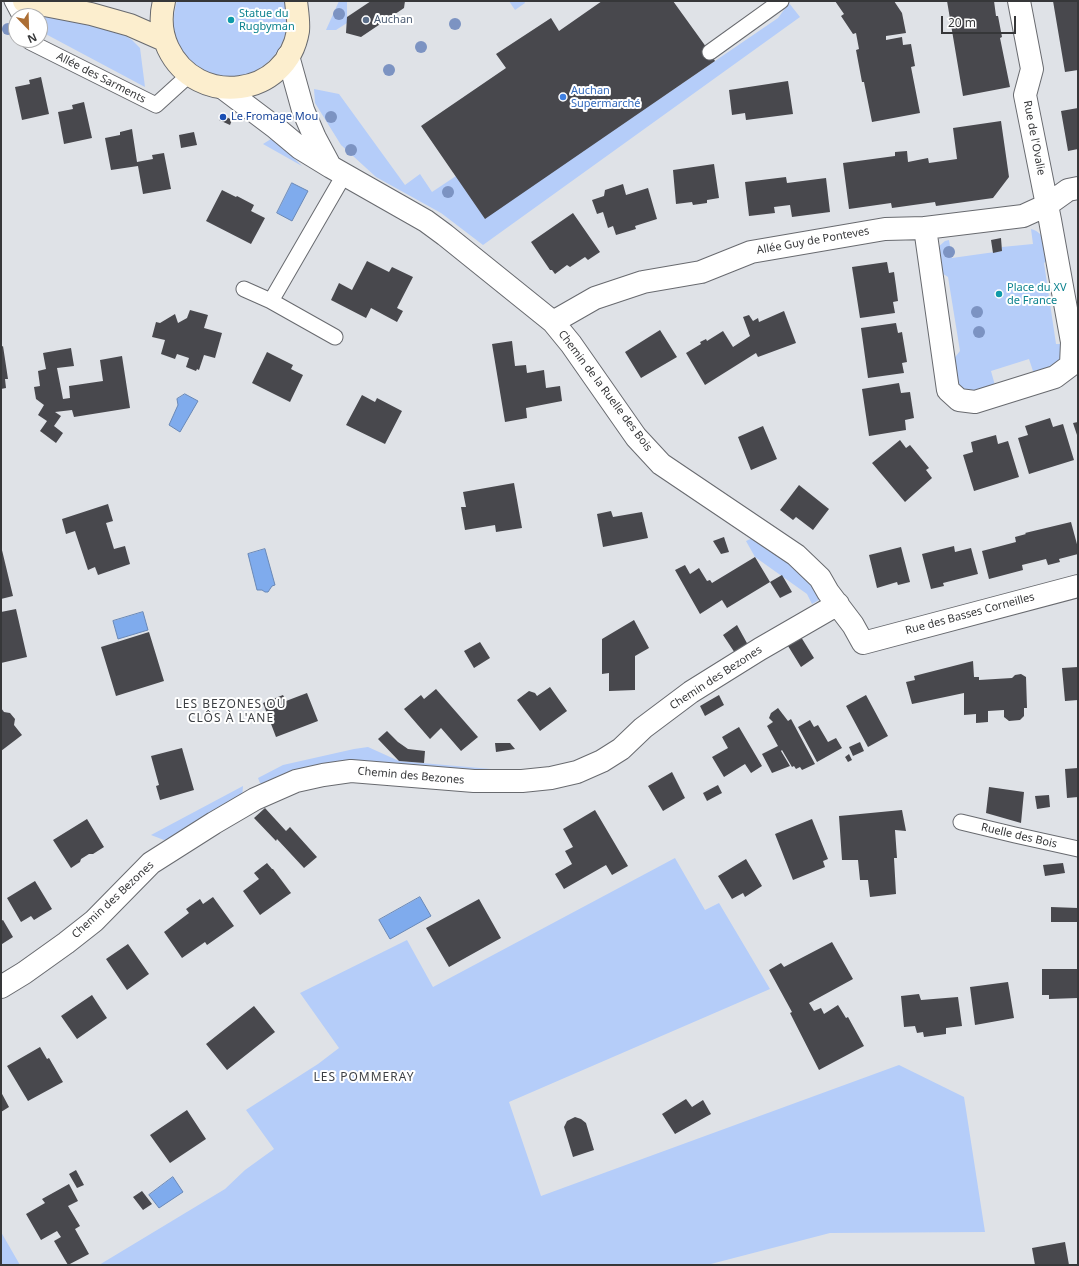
<!DOCTYPE html>
<html>
<head>
<meta charset="utf-8">
<style>
  body { margin:0 }
  #map { position:relative; width:1079px; height:1266px; overflow:hidden; background:#dfe2e7; font-family:"Noto Sans",sans-serif }
  canvas { display:block }
  .frame { position:absolute; inset:0; border:2px solid #363739; pointer-events:none }
  .north { position:absolute; left:8px; top:8px; width:40px; height:40px; box-sizing:border-box; background:#fff; border:1px solid #afafb0; border-radius:50%; rotate:157deg; font-size:11px; font-weight:700; line-height:16px; text-align:center; color:#363739 }
  .north::after { content:''; display:block; margin:auto; width:14px; height:18px; background:#ac6e34; clip-path:polygon(50% 0,100% 100%,50% 72%,0 100%) }
  .scale { position:absolute; left:941px; top:16px; width:75px; height:18px; box-sizing:border-box; border:2px solid #363739; border-top:0; padding-left:5px; font-size:12px; line-height:14px; white-space:nowrap; color:#363739; -webkit-text-stroke:3px #fff; paint-order:stroke }
</style>
</head>
<body>
<div id="map">
<canvas width="1079" height="1266"></canvas>
<div class="frame"></div>
<div class="north">N</div>
<div class="scale">20 m</div>
</div>
<script>
const ctx = document.querySelector('canvas').getContext('2d');
ctx.lineJoin = 'round';
function paint(path, color) {
  ctx.fillStyle = color;
  ctx.fill(path, 'evenodd');
}
function strokePath(path, color, width, dash) {
  ctx.strokeStyle = color;
  ctx.lineWidth = width;
  ctx.lineCap = dash ? 'butt' : 'round';
  ctx.setLineDash(dash || []);
  ctx.stroke(path);
}
function drawText(font, color, halo, rows, align = 'center') {
  ctx.font = font + ' "Noto Sans",sans-serif';
  ctx.lineWidth = 4;
  ctx.setLineDash([]);
  ctx.textBaseline = 'middle';
  ctx.strokeStyle = halo;
  ctx.fillStyle = color;
  for (const [text, x, y, turn = 0] of rows) {
    ctx.save();
    ctx.translate(x, y);
    ctx.rotate((+turn || 0) * Math.PI / 180);
    ctx.textAlign = isNaN(turn) ? turn : align;
    if (halo) ctx.strokeText(text, 0, 0);
    ctx.fillText(text, 0, 0);
    ctx.restore();
  }
}
paint(new Path2D(`
  M177 1H284C285 7 287 13 287 19 287 35 281 49 270 60 238 92 187 76 175 34 172 23 174 12 177 1Z
  M339 1H347V23L336 30H326Z
  M509 1H524L525 3 515 10Z
  M789 3 800 17 483 245 441 213 376 177 341 145 315 103 314 89 339 94 405 185 420 174 432 192 456 176 485 218 778 18Z
  M27 10 111 27 132 40 140 48 145 87 40 31V16H28Z
  M271 139 284 148 302 166 263 144Z
  M1031 229C1045 233 1047 245 1050 258L1044 263 1056 344H1064V363L1035 377 1029 359 991 371 996 389 973 396 955 385 952 361 960 351 948 277 937 270V248L945 241 949 240 952 258 1002 251V247L1033 244Z
  M757 536 794 565 826 596 812 604 807 594 755 557 746 541Z
  M368 747 399 761 514 771 266 784 260 783 258 778 283 765 354 749Z
  M243 786 242 798 170 839 164 840 151 835Z
  M675 858 705 910 719 903 770 989 509 1102 541 1196 899 1065 964 1097 985 1232 830 1233 707 1265H99L225 1189 245 1170 274 1149 246 1110 318 1064 339 1048 300 993 407 940 433 987Z
  M1 1232 20 1265H1Z`), '#b5cdf9');
const water = new Path2D(`
  M292 183 308 191 292 221 277 213Z
  M185 394 198 401 180 432 169 425 178 405 177 399Z
  M265 549 275 585 272 586 268 592H265L262 590H257L248 554Z
  M143 612 148 630 118 639 113 621Z
  M420 897 431 916 390 939 379 920Z
  M173 1177 183 1192 159 1208 149 1195Z`);
paint(water, '#7fabed');
strokePath(water, '#6988b7', 1);
paint(new Path2D(`
  M371 1H405L404 8 361 37 346 33 347 17Z
  M602 1H673L704 44 715 61 485 219 421 126 506 68 496 54 551 18 559 31Z
  M835 1H894L902 13 906 33 886 36V40L902 37 903 45 911 44 915 66 911 67 920 113 872 122 864 82H862L856 50 859 49 856 33 853 34 841 16 844 14Z
  M947 1H994L996 16H998L1002 37 1000 38 1010 87 963 96Z
  M1053 1H1078V70L1065 72Z
  M41 77 49 114 22 120 15 87 30 84 29 80Z
  M788 81 793 114 746 120 745 113 732 115 729 90Z
  M84 102 92 138 64 144 58 112 73 109 72 105Z
  M1078 108V149L1068 151 1061 111Z
  M221 114 232 120 230 125 219 120Z
  M1001 121 1009 177 993 198 936 206 935 202 892 208 891 203 849 209 843 163 895 156V152L907 151 908 162 928 158 929 163 957 159 953 128Z
  M132 129 137 162 153 159 152 155 164 153 171 189 143 194 138 166 111 170 105 138 120 135V132Z
  M194 132 197 145 181 148 179 135Z
  M714 164 719 198 707 200V203L693 205 692 202 676 204 673 170Z
  M786 177 787 183 826 178 830 212 792 217 790 205 774 207 775 213 749 216 745 182Z
  M623 184 626 195 648 188 657 219 635 226 636 229 616 235 613 226 608 228 603 212 597 214 592 200 604 196 605 190Z
  M222 190 236 197 237 196 254 205 251 211 265 218 251 244 206 221Z
  M573 213 600 252 588 260 585 257 570 267 567 265 555 274 552 270H550L531 242Z
  M1001 238 1002 251 993 253 991 240Z
  M367 261 389 272 392 267 413 277 397 308 403 311 397 322 371 308 366 318 331 300 339 283 352 290Z
  M887 262 889 273 894 272 896 286 898 301 893 302 895 313 860 318 852 267Z
  M190 310 208 315 204 328 222 333 215 358 204 355 199 370 197 369 196 371 186 367 189 358 177 354 175 359 161 354 165 340 152 337 156 322 160 323 175 314 178 323 187 318Z
  M784 311 796 343 758 357 756 353 705 385 686 353 701 344 700 342 706 339 707 341 723 331 733 347 750 336 743 317 749 315 753 321 758 318 759 322Z
  M896 323 898 333 902 332 907 362 902 363 904 373 868 378 861 328Z
  M660 330 677 357 641 378 625 352Z
  M512 341 515 366 526 365 527 373 544 370 546 388 560 386 562 401 526 408 527 418 505 422 492 344Z
  M3 346 8 379H5L6 388 1 389V347Z
  M71 348 74 366 57 368 63 399 70 398 69 386 103 381 100 360 122 356 130 408 74 417 72 410 55 412 61 416 54 426 63 433 56 443 40 431 47 421 38 415 44 405 36 399 34 387 40 386 38 371 46 369 43 353Z
  M267 352 293 365 291 369 303 375 290 402 252 383Z
  M899 383 901 393 910 392 914 418 905 420 906 430 869 436 862 389Z
  M362 395 375 402 377 398 402 411 385 444 346 425Z
  M1050 418 1053 427 1063 424 1074 460 1029 474 1018 438 1028 435 1025 426Z
  M1078 422V438L1073 423Z
  M763 426 777 459 751 470 738 437Z
  M996 435 998 444 1008 441 1019 477 974 491 963 455 973 452 971 442Z
  M900 440 906 448 910 445 929 468 926 470 932 478 905 502 872 463Z
  M514 483 522 528 496 532 495 525 465 530 461 507H466L463 492Z
  M799 485 829 509 813 530 796 517 793 520 780 510Z
  M108 504 113 521 106 523 114 549 125 546 130 564 98 575 95 567 88 570 75 531 66 534 62 519Z
  M611 511 613 517 642 512 648 538 603 547 597 514Z
  M1071 522 1078 548V554L1059 559 1060 562 1048 565 1046 559 1022 565 1023 570 989 579 982 551 1016 542 1015 537 1026 534 1025 533Z
  M724 537 729 552 721 554 713 541Z
  M1 546 13 596 1 599Z
  M954 546 955 552 971 548 978 574 943 583 944 586 931 589 922 554Z
  M901 547 910 582 898 585 897 582 877 588 869 555Z
  M755 557 770 582 727 608 722 600 700 614 675 570 685 565 690 574 699 568 707 581 710 580 712 583Z
  M782 575 792 592 780 598 770 582Z
  M16 609 27 657 1 663V612Z
  M634 620 649 648 635 656V690L609 691V673L602 674V639Z
  M737 625 748 645 735 653 723 635Z
  M149 632 164 681 116 696 101 647Z
  M801 637 814 658 801 667 788 646Z
  M480 642 490 658 474 668 464 651Z
  M973 661 974 677H979V680L1012 678 1015 675 1021 674 1026 677 1027 708H1024V716L1020 720 1009 721 1004 717V710L988 711V722L976 723V714L964 715V693L912 704 906 682 915 680 914 676Z
  M1078 667V700L1065 701 1062 668Z
  M550 687 567 711 540 731 517 700 529 691 535 693 537 696Z
  M436 689 478 737 461 751 441 728 430 739 404 709 421 695 424 699Z
  M307 693 318 721 276 737 263 703 283 695 286 701Z
  M719 695 724 705 705 716 700 706Z
  M866 695 888 736 868 747 846 706Z
  M1 708 4 712 10 713 15 719 14 725 22 735 1 751Z
  M778 708 788 721 791 719 815 764 802 770 800 767 796 769 794 766 792 767 782 750 781 751 790 766 772 773 762 754 778 746 767 726 773 722 769 718 771 713Z
  M810 720 814 727 818 725 828 742 836 738 842 748 817 762 798 727Z
  M739 727 762 766 751 773 745 764 724 777 712 757 728 748 722 737Z
  M387 731 398 742 408 749 425 751 424 763 399 761 378 739Z
  M860 742 864 751 853 756 849 747Z
  M495 743H510L515 749 496 752Z
  M182 748 194 790 160 800 156 786 159 785 151 756Z
  M849 754 852 760 848 762 845 757Z
  M1078 768V797L1067 798 1065 769Z
  M672 772 685 798 663 811 648 786Z
  M718 785 722 793 707 801 703 793Z
  M989 787 1024 792 1021 823 986 813Z
  M1049 795 1050 807 1037 809 1035 796Z
  M265 808 286 831 290 827 317 857 304 868 277 839 276 841 254 818Z
  M595 810 628 866 612 875 606 865 564 889 555 874 572 864 565 851 573 847 563 829Z
  M902 810 906 831 895 830 897 858H894L896 894 870 897 868 880H860L858 860H842L839 816Z
  M87 819 104 847 93 854H89L81 859 80 862 71 868 53 840Z
  M812 819 828 859 823 861 825 867 793 880 775 834Z
  M746 859 762 886 745 897 743 893 732 899 718 876Z
  M267 863 272 869H273L291 893 260 915 243 891 259 879 254 873Z
  M1063 863 1065 873 1045 876 1043 865Z
  M35 881 52 909 34 920 31 916 21 922 7 898Z
  M213 897 234 926 207 945 205 942 182 958 164 932 189 913 186 909 200 899 203 904Z
  M479 899 501 938 449 967 426 928Z
  M1051 907 1078 908V922H1051Z
  M3 920 13 937 2 944 1 921Z
  M832 942 853 979 809 1003 814 1011 821 1008 824 1014 838 1005 846 1018 848 1017 864 1046 819 1070 790 1013 792 1012 769 970 781 963 784 967Z
  M128 944 149 974 127 990 106 959Z
  M1042 969H1078V998L1049 999V995H1042Z
  M1008 982 1014 1018 975 1025 970 987Z
  M919 994 921 1000 958 997 962 1026 946 1028V1034L924 1037 923 1032 917 1033 915 1026 904 1027 901 996Z
  M92 995 107 1018 77 1039 61 1016Z
  M254 1006 275 1032 227 1070 206 1044Z
  M40 1047 47 1059 49 1058 63 1082 28 1101 7 1066Z
  M1 1092 9 1107 1 1112Z
  M686 1099 692 1107 703 1100 711 1114 675 1134 662 1114Z
  M187 1110 206 1139 170 1163 150 1135Z
  M575 1117 581 1119 586 1123 594 1150 573 1157 564 1127 567 1121Z
  M76 1170 84 1185 77 1188 69 1174Z
  M69 1184 78 1201 68 1206 80 1226 75 1229 89 1254 68 1265 54 1241 61 1237 57 1231 41 1240 26 1214 45 1203 42 1199Z
  M142 1191 152 1204 143 1210 133 1197Z
  M1065 1242 1069 1265H1035L1032 1248Z`), '#48484d');
const lane = new Path2D(`
  M12 1 20 16
  M29 40 30 42 156 105 189 75
  M710 52 781 1
  M244 289 271 301 335 337
  M271 301 344 175
  M961 822 1015 835 1078 849`);
const street = new Path2D(`
  M288 56 303 110 315 138 330 166
  M223 88 276 128 300 148 331 167 426 221 445 235 553 322 571 344 636 437 661 464 796 555 820 578 828 592 853 625 863 643 1078 586
  M925 228 948 390 959 400 975 402 1055 377 1071 365 1072 342 1050 220 1025 95 1032 69 1019 1
  M553 322 595 298 643 282 701 272 751 252 885 229 925 228 1023 216 1047 205 1068 190 1078 188
  M1 987 24 973 66 943 94 921 151 863 214 823 255 799 296 781 323 775 351 771 474 781H522L551 778 577 772 602 761 621 749 643 728 691 692 760 649 838 604`);
const secondary = new Path2D(`
  M24 1 91 14 130 25 164 40
  M164 1C160 17 161 33 168 48 197 109 287 97 298 31 299 21 297 11 296 1`);
strokePath(lane, '#686a6f', 17);
strokePath(street, '#686a6f', 24);
strokePath(secondary, '#686a6f', 24);
strokePath(lane, '#fff', 15);
strokePath(street, '#fff', 22);
strokePath(secondary, '#fceece', 22);
ctx.fillStyle = '#7c93c2';
for (const [x, y] of [
  [339,14],
  [455,24],
  [8,29],
  [421,47],
  [389,70],
  [331,117],
  [351,150],
  [448,192],
  [949,252],
  [977,312],
  [979,332]
]) {
  ctx.beginPath();
  ctx.arc(x, y, 6, 0, 2 * Math.PI);
  ctx.fill();
}
for (const [x, y, r, color] of [
  [231,20,4,"#0f9aa8"],
  [366,20,4,"#5c6f8a"],
  [563,97,4,"#3f7fe0"],
  [223,117,4,"#1a4fb4"],
  [999,294,4,"#0f9aa8"]
]) {
  const dot = new Path2D();
  dot.arc(x, y, r, 0, 2 * Math.PI);
  ctx.fillStyle = color;
  ctx.fill(dot);
  strokePath(dot, '#fff', 1.5);
}
drawText('11px', '#0d838f', '#fff', [
  ["Statue du",239,14],
  ["Rugbyman",239,27],
  ["Place du XV",1007,288],
  ["de France",1007,301]
], 'left');
drawText('11px', '#4e5e75', '#fff', [
  ["Auchan",374,20]
], 'left');
drawText('11px', '#363739', '#fff', [
  ["Allée des Sarments",101,78,27],
  ["Rue de l'Ovalie",1034,138,79],
  ["Allée Guy de Ponteves",813,241,-10],
  ["Chemin de la Ruelle des Bois",605,391,53],
  ["Rue des Basses Corneilles",970,614,-15],
  ["Chemin des Bezones",716,678,-33],
  ["Chemin des Bezones",411,776,5],
  ["Ruelle des Bois",1019,836,13],
  ["Chemin des Bezones",113,900,-43]
]);
drawText('11px', '#366cbe', '#fff', [
  ["Auchan",571,91],
  ["Supermarché",571,104]
], 'left');
drawText('11px', '#164399', '#fff', [
  ["Le Fromage Mou",231,117]
], 'left');
ctx.letterSpacing = '1px';
drawText('12px', '#3c3f43', '#fff', [
  ["LES BEZONES OU",231,705],
  ["CLÔS À L'ANE",231,719],
  ["LES POMMERAY",364,1078]
]);
ctx.letterSpacing = '0px';
</script>
</body>
</html>
